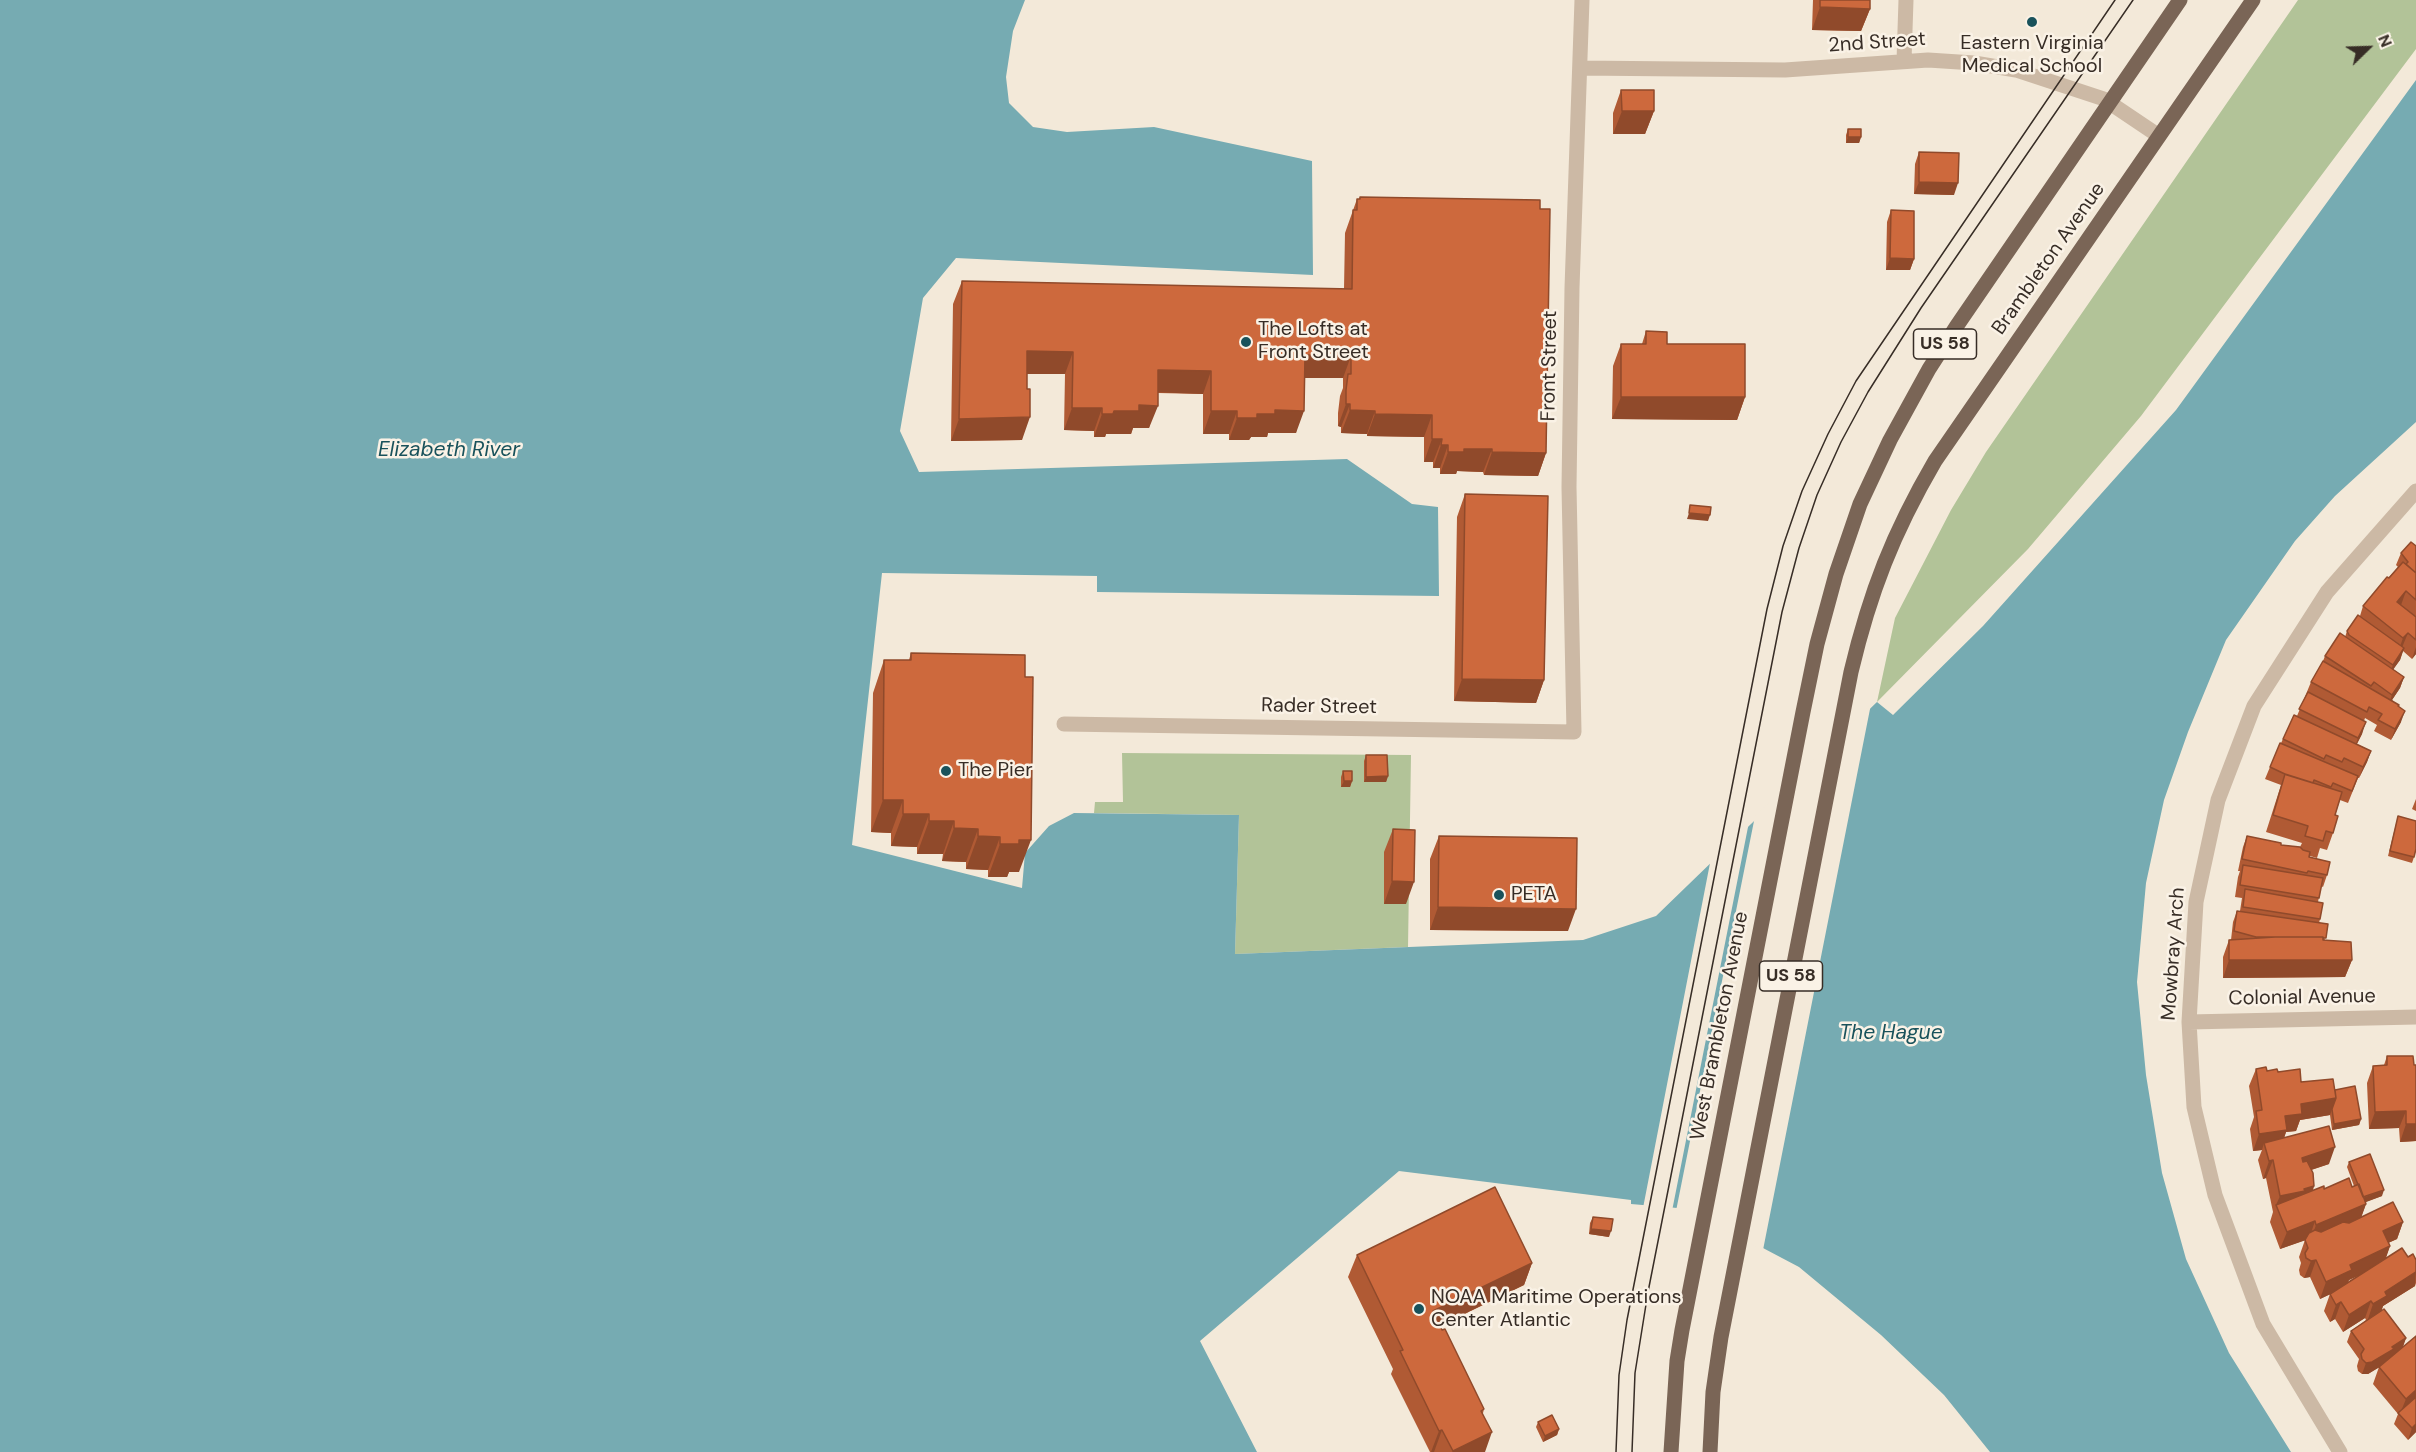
<!DOCTYPE html>
<html>
<head>
<meta charset="utf-8">
<style>
  body { margin:0 }
  #map { position:relative; width:2416px; height:1452px; overflow:hidden; background:#f3e9d9; font-family:"DM Sans",sans-serif }
  canvas { display:block }
  .north { position:absolute; left:2338px; top:18px; width:60px; height:60px; -webkit-text-stroke:4px #faf2e6; paint-order:stroke; rotate:67deg; font-size:16px; font-weight:700; line-height:24px; text-align:center; color:#372d26 }
  .north::after { content:''; display:block; margin:auto; width:21px; height:27px; background:#372d26; clip-path:polygon(50% 0,100% 100%,50% 72%,0 100%) }
</style>
</head>
<body>
<div id="map">
<canvas width="2416" height="1452"></canvas>
<div class="north">N</div>
</div>
<script>
const ctx = document.querySelector('canvas').getContext('2d');
ctx.lineJoin = 'round';
function paint(path, color) {
  ctx.fillStyle = color;
  ctx.fill(path, 'evenodd');
}
function strokePath(path, color, width, dash) {
  ctx.strokeStyle = color;
  ctx.lineWidth = width;
  ctx.lineCap = dash ? 'butt' : 'round';
  ctx.setLineDash(dash || []);
  ctx.stroke(path);
}
function drawText(font, color, halo, rows, align = 'center') {
  ctx.font = font + ' "DM Sans",sans-serif';
  ctx.lineWidth = 5;
  ctx.setLineDash([]);
  ctx.textBaseline = 'middle';
  ctx.strokeStyle = halo;
  ctx.fillStyle = color;
  for (const [text, x, y, turn = 0] of rows) {
    ctx.save();
    ctx.translate(x, y);
    ctx.rotate((+turn || 0) * Math.PI / 180);
    ctx.textAlign = isNaN(turn) ? turn : align;
    if (halo) ctx.strokeText(text, 0, 0);
    ctx.fillText(text, 0, 0);
    ctx.restore();
  }
}
paint(new Path2D(`
  M2298 0H2416V49L2141 416 2028 549 1877 702 1895 618 1951 510 1986 452Z
  M1122 753 1411 755 1408 947 1235 954 1239 815 1094 813 1095 802H1123Z`), '#b2c398');
paint(new Path2D(`
  M0 0H1025L1013 31 1006 77 1009 103 1033 127 1067 132 1154 127 1312 161 1313 275 956 258 923 298 900 431 919 472 1347 459 1412 504 1438 507 1439 596 1097 592V576L882 573 852 845 1022 888 1025 853 1049 826 1074 813 1239 815 1235 954 1583 940 1656 916 1877 702 1893 715 1983 626 2176 410 2416 80V422L2335 496 2295 541 2226 640 2188 732 2164 800 2146 883 2137 982 2146 1075 2162 1173 2186 1259 2229 1353 2291 1452H1990L1944 1395 1881 1335 1799 1267 1689 1209 1631 1204V1200L1399 1171 1200 1341 1257 1452H0Z`), '#76abb2');
paint(new Path2D(`
  M1871 704 1763 1250 1689 1212 1676 1211 1755 816Z
  M1749 822 1672 1211 1643 1208 1711 858Z`), '#f3e9d9');
strokePath(new Path2D(`
  M1904 61 1906 0
  M1580 68 1785 70 1928 60 1974 63 2016 70 2104 99 2159 136
  M1064 724 1574 732 1569 487 1572 288 1582 0
  M2189 1022 2416 1017
  M2340 1452 2263 1324 2215 1195 2194 1107 2189 1022 2196 902 2218 800 2254 706 2327 592 2416 491`), '#ccb9a5', 15);
strokePath(new Path2D(`
  M1671 1452 1677 1361 1682 1330 1803 712 1817 644 1836 574 1860 504 1890 440 1929 369 1956 327 2180 0
  M1710 1452 1713 1392 1721 1337 1851 672C1870 592 1893 533 1935 461L2253 0`), '#7a6556', 15);
strokePath(new Path2D(`
  M1616 1452 1619 1375 1627 1320 1767 609 1783 546 1802 491 1828 434 1856 381 2115 0
  M1632 1452 1635 1373 1648 1292 1782 612 1799 548 1817 495 1841 442 1868 392 1921 308 2133 0`), '#372d26', 1.5);
paint(new Path2D(`
  M1813 0H1870V9L1861 31 1812 30Z
  M1621 90 1654 111 1645 134H1613V113Z
  M1848 129 1861 137 1859 143H1846V135Z
  M1919 152 1954 195 1914 194 1915 164Z
  M1360 197 1546 453 1538 476 1484 475 1483 472 1457 471 1456 474H1440V468H1433V462H1424V437L1367 436V434L1341 433V427L1338 426V413L1340 396 1343 388V378H1305L1296 433H1268L1267 437H1251L1249 440H1229V434H1203V394L1158 393 1149 428H1133L1131 434H1106L1105 437H1094V431L1064 430 1065 374H1027L1022 440 951 441 953 304 962 281 1344 289 1345 233 1357 199H1359Z
  M1891 210 1914 259 1910 270H1886L1887 222Z
  M1646 331 1745 397 1737 420 1612 419 1613 366 1621 344H1642Z
  M1465 494 1544 680 1536 703 1454 701 1457 517Z
  M2416 546V654L2412 659 2403 651 2400 660 2393 669 2404 677 2400 688 2392 700 2398 706 2401 722 2391 740 2374 731 2377 725 2365 718 2364 721 2362 734 2357 744 2371 751 2367 762 2359 778H2358L2348 803 2340 800 2335 815 2333 833 2327 850 2320 848 2317 858 2310 856 2309 857 2327 875 2323 887 2321 886 2318 902 2320 919 2319 923 2325 940 2352 960 2345 977 2223 978V957L2229 940H2231L2233 922 2237 911H2240L2242 898 2235 897 2238 877 2240 871H2238L2243 847 2247 836 2281 845 2300 847 2302 843 2266 832 2281 785 2265 779 2270 767 2294 715 2297 716 2311 682 2323 661 2325 656 2345 637 2347 631 2360 616 2363 606 2398 567 2396 565 2401 553Z
  M911 653 1019 872H1009L1007 877H988V870L966 869V862L942 861 943 854H917V847L891 846V833L871 832 873 693 884 660H909Z
  M1366 755 1388 776 1386 782H1364V761Z
  M1343 771 1352 781 1350 787H1341V777Z
  M2416 799V811L2412 809Z
  M2398 816 2414 857 2412 863 2388 856Z
  M1393 829 1406 904H1384V852Z
  M1439 836 1568 931 1430 930V859Z
  M2387 1056 2414 1065H2416V1141L2400 1142 2399 1128 2369 1129 2367 1083 2373 1066 2384 1065Z
  M2256 1069 2278 1072 2301 1082 2335 1090 2361 1119 2359 1125 2332 1130 2330 1115 2300 1120 2296 1131 2286 1132 2284 1138 2329 1164 2311 1170 2314 1186 2313 1190 2354 1186 2347 1167 2349 1162 2382 1196 2365 1202 2366 1204 2361 1217 2403 1222 2397 1239 2388 1243 2390 1246 2385 1259 2408 1257 2416 1260V1283L2415 1286 2383 1306 2381 1311 2406 1338 2402 1348 2416 1432 2408 1440 2394 1424 2398 1414 2373 1384 2379 1367 2368 1374H2362L2358 1371 2357 1366 2359 1359 2347 1342 2351 1331 2366 1320 2365 1318 2343 1332 2335 1319 2330 1322 2324 1311 2330 1294 2320 1299 2310 1277 2304 1278 2300 1275 2299 1270 2301 1263 2299 1257 2305 1240 2280 1249 2270 1222 2273 1212 2266 1178 2263 1179 2258 1160 2262 1150 2253 1151 2250 1129 2254 1117 2249 1086ZM2363 1273 2347 1283 2349 1280Z
  M1593 1217 1609 1237 1589 1234 1590 1223Z
  M1357 1255 1532 1263 1524 1285 1440 1326 1484 1409 1483 1413 1485 1452H1430L1391 1374 1393 1369 1348 1277Z
  M1538 1422 1559 1429 1557 1435 1543 1442 1536 1427Z`), '#b05a34');
paint(new Path2D(`
  M1820 7 1870 9 1861 31 1812 30Z
  M1622 111H1654L1645 134H1613Z
  M1848 137H1861L1859 143H1846Z
  M1919 182 1958 183 1954 195 1914 194Z
  M1890 258 1914 259 1910 270H1886Z
  M1027 351 1073 352 1065 374H1019Z
  M1305 355 1351 356 1343 378H1297Z
  M1158 370 1211 371 1203 394 1150 392Z
  M1621 397H1745L1737 420 1612 419Z
  M1346 404H1350L1341 427 1338 426Z
  M1139 405 1158 406 1149 428H1133L1131 434H1106L1105 437H1094L1102 414Z
  M1072 408H1102L1094 431 1064 430Z
  M1275 410 1304 411 1296 433H1268L1267 437H1251L1249 440H1229L1237 418Z
  M1350 410 1375 411 1367 434 1341 433Z
  M1211 411H1237L1229 434H1203Z
  M1375 414 1432 415 1424 437 1367 436Z
  M1030 417 1022 440 951 441 959 419Z
  M1432 439H1442L1433 462H1424Z
  M1441 445H1448L1440 468H1433Z
  M1464 449H1492L1483 472 1457 471 1456 474H1440L1448 452Z
  M1492 452 1546 453 1538 476 1484 475Z
  M1689 513 1710 515 1708 521 1687 519Z
  M2406 591 2400 608 2397 602Z
  M2408 633 2401 650 2397 655 2403 638Z
  M2416 647V654L2412 659Z
  M2404 648 2400 660 2388 677 2393 665Z
  M2404 677 2400 688 2388 706 2392 695Z
  M1462 679 1544 680 1536 703 1454 701Z
  M2405 711 2401 722 2391 740 2395 729Z
  M2366 722 2362 734 2354 749 2358 738Z
  M2371 751 2367 762 2359 778 2363 767Z
  M1388 776 1386 782H1364L1366 777Z
  M1344 781H1352L1350 787H1341Z
  M883 800H903L891 833 871 832Z
  M903 814H929L917 847 891 846Z
  M929 821H954L943 854H917Z
  M954 828 978 829 966 862 942 861Z
  M978 836 1000 837 988 870 966 869Z
  M1019 840H1031L1019 872H1009L1007 877H988L1000 844Z
  M1392 881 1414 882 1406 904H1384Z
  M1438 907 1576 909 1568 931 1430 930Z
  M2229 960H2352L2345 977 2223 978Z
  M2336 1098 2330 1115 2300 1120 2296 1131 2286 1132 2281 1147 2264 1143 2262 1150 2253 1151 2259 1134 2301 1104Z
  M2406 1111 2399 1128 2369 1129 2375 1112Z
  M2361 1119 2359 1125 2332 1130 2334 1124Z
  M2406 1124H2416V1141L2400 1142Z
  M2335 1147 2329 1164 2296 1175 2302 1158Z
  M2273 1160 2266 1178 2263 1179 2269 1161Z
  M2314 1186 2308 1203 2276 1205 2280 1196Z
  M2384 1190 2382 1196 2361 1204 2363 1198Z
  M2366 1204 2360 1221 2310 1242 2316 1225Z
  M2315 1221 2309 1239 2280 1249 2287 1232Z
  M2403 1222 2397 1239 2377 1248 2383 1231Z
  M1591 1229 1611 1231 1609 1237 1589 1234Z
  M2390 1246 2384 1264 2349 1280 2346 1287 2320 1299 2326 1282 2350 1265Z
  M2316 1260 2310 1277 2304 1278 2311 1261Z
  M1532 1263 1524 1285 1425 1333 1433 1311Z
  M2416 1272 2415 1286 2383 1306 2381 1313 2367 1322 2373 1304 2385 1292Z
  M2371 1301 2365 1318 2343 1332 2349 1315Z
  M2341 1302 2335 1319 2330 1322 2336 1305Z
  M2406 1338 2402 1350 2390 1361 2368 1374H2362L2366 1363Z
  M2416 1390V1402L2399 1416 2406 1399Z
  M2416 1424V1432L2408 1440 2412 1428Z
  M1559 1429 1557 1435 1543 1442 1545 1436Z
  M1442 1430 1434 1452H1431L1439 1431Z
  M1492 1432 1485 1452H1452L1453 1451Z`), '#904a2b');
const building = new Path2D(`
  M1820 0H1870V9L1820 7Z
  M1621 90H1654V111H1622Z
  M1848 129H1861V137H1848Z
  M1919 152 1959 153 1958 183 1919 182Z
  M1360 197 1540 200V209H1550L1546 453 1492 452V449H1464V452H1448V445H1441L1442 439H1432V415L1375 414V411L1350 410V404H1346V390L1348 374H1351V356L1305 355 1304 411 1275 410V414H1257V418H1237V411H1211V371L1158 370V406L1139 405V411H1114L1113 414H1102V408H1072L1073 352 1027 351V389H1030V417L959 419 962 281 1352 289 1353 210H1357V199H1360Z
  M1891 210 1914 211V259L1890 258Z
  M1646 331 1667 332V344H1745V397H1621V344H1646Z
  M1465 494 1548 496 1544 680 1462 679Z
  M1690 505 1711 507 1710 515 1689 513Z
  M2411 542 2416 546V573L2406 564 2408 562 2401 553Z
  M2403 562 2416 573V600L2406 591 2397 602 2416 617V640L2408 633 2403 638 2363 606 2387 577 2389 578Z
  M2358 615 2404 648 2393 665 2349 635 2347 631Z
  M2340 633 2404 677 2392 695 2374 682 2371 686 2325 656Z
  M911 653 1025 655V677H1033L1031 840H1019V844H1000V837L978 836V829L954 828V821H929V814H903V800H883L884 660H911Z
  M2323 661 2399 705 2398 706 2405 711 2395 729 2378 720 2382 714 2369 707 2367 712 2311 682Z
  M2308 692 2366 722 2358 738 2299 709Z
  M2294 715 2371 751 2363 767 2344 758 2342 762 2326 755 2324 759 2283 739Z
  M2280 743 2358 776 2352 791 2333 783 2331 787 2314 780 2313 783 2287 775 2270 767Z
  M1366 755H1387L1388 776 1366 777Z
  M1343 771H1352V781H1344Z
  M2285 774 2342 792 2335 815 2338 816 2333 833 2326 831 2323 841 2305 836 2308 826 2273 815Z
  M2398 816 2416 821V849L2414 857 2390 851Z
  M1393 829 1415 830 1414 882 1392 881Z
  M1439 836 1577 838 1576 909 1438 907Z
  M2247 836 2281 843V845L2300 847 2303 850 2310 852 2309 857 2330 862 2327 875 2308 871 2307 873 2242 859Z
  M2243 865 2323 878 2319 898 2240 885Z
  M2245 889 2323 903 2320 919 2243 907Z
  M2237 911 2328 924 2326 938H2323V937H2256L2234 931Z
  M2275 937H2323V940L2351 942 2352 960H2229V940Z
  M2387 1056H2413L2414 1065H2416V1124H2406V1111L2375 1112 2373 1066 2387 1065Z
  M2266 1067 2267 1071 2277 1069 2278 1072 2300 1069 2301 1082 2333 1079 2336 1098 2301 1104 2302 1114 2285 1116 2287 1130 2259 1134 2256 1111 2262 1110 2256 1069Z
  M2355 1086 2361 1119 2334 1124 2332 1109 2336 1098 2335 1090Z
  M2329 1126 2335 1147 2302 1158 2303 1162 2307 1161 2313 1173 2314 1186 2304 1189 2305 1191 2280 1196 2273 1160 2269 1161 2264 1143Z
  M2370 1154 2384 1190 2363 1197 2349 1162Z
  M2349 1178 2352 1187 2359 1184 2366 1204 2316 1225 2315 1221 2287 1232 2276 1205 2324 1186V1189Z
  M1495 1187 1532 1263 1433 1311 1442 1330 1445 1329 1484 1409 1481 1411 1492 1432 1453 1451 1442 1430 1439 1431 1400 1351 1403 1350 1357 1255Z
  M2393 1202 2403 1222 2383 1231 2390 1246 2350 1265 2352 1270 2326 1282 2316 1260 2311 1261 2306 1258 2305 1253 2308 1248 2305 1240 2309 1233 2315 1230 2321 1232 2343 1222 2349 1223Z
  M1593 1217 1613 1219 1611 1231 1591 1229Z
  M2402 1248 2408 1257 2413 1254 2416 1260V1272L2385 1292 2387 1296 2373 1304 2371 1301 2349 1315 2341 1302 2336 1305 2330 1294Z
  M2384 1309 2406 1338 2392 1347 2394 1349 2372 1362 2366 1363 2362 1359 2361 1354 2364 1349 2351 1331Z
  M2416 1336V1390L2406 1399 2379 1367Z
  M2416 1397V1424L2412 1428 2398 1413Z
  M1552 1415 1559 1429 1545 1436 1538 1422Z`);
paint(building, '#cd693d');
strokePath(building, '#904a2b', 1.5);
for (const [x, y, r, color] of [
  [2032,22,6,"#19525b"],
  [1246,342,6,"#19525b"],
  [946,771,6,"#19525b"],
  [1499,895,6,"#19525b"],
  [1419,1309,6,"#19525b"]
]) {
  const dot = new Path2D();
  dot.arc(x, y, r, 0, 2 * Math.PI);
  ctx.fillStyle = color;
  ctx.fill(dot);
  strokePath(dot, '#faf2e6', 2);
}
for (const [x, y, w] of [
  [1945,344,63],
  [1791,976,63]
]) {
  const box = new Path2D();
  box.roundRect(x - w / 2, y - 15, w, 30, 4.5);
  ctx.fillStyle = '#faf2e6';
  ctx.fill(box);
  strokePath(box, '#372d26', 1.5);
}
drawText('bold 18px', '#372d26', null, [
  ["US 58",1945,344],
  ["US 58",1791,976]
]);
drawText('20px', '#372d26', '#faf2e6', [
  ["2nd Street",1877,43,-4],
  ["Brambleton Avenue",2049,259,-55],
  ["Front Street",1550,366,-89],
  ["Rader Street",1319,707,1],
  ["Mowbray Arch",2174,954,-86],
  ["Colonial Avenue",2302,998,-1],
  ["West Brambleton Avenue",1720,1026,-79]
]);
drawText('20px', '#372d26', '#faf2e6', [
  ["Eastern Virginia",2032,44,"center"],
  ["Medical School",2032,67,"center"],
  ["The Lofts at",1258,330],
  ["Front Street",1258,353],
  ["The Pier",958,771],
  ["PETA",1511,895],
  ["NOAA Maritime Operations",1431,1298],
  ["Center Atlantic",1431,1321]
], 'left');
drawText('italic 21px', '#19525b', '#faf2e6', [
  ["Elizabeth River",449,450],
  ["The Hague",1891,1033]
]);
</script>
</body>
</html>
